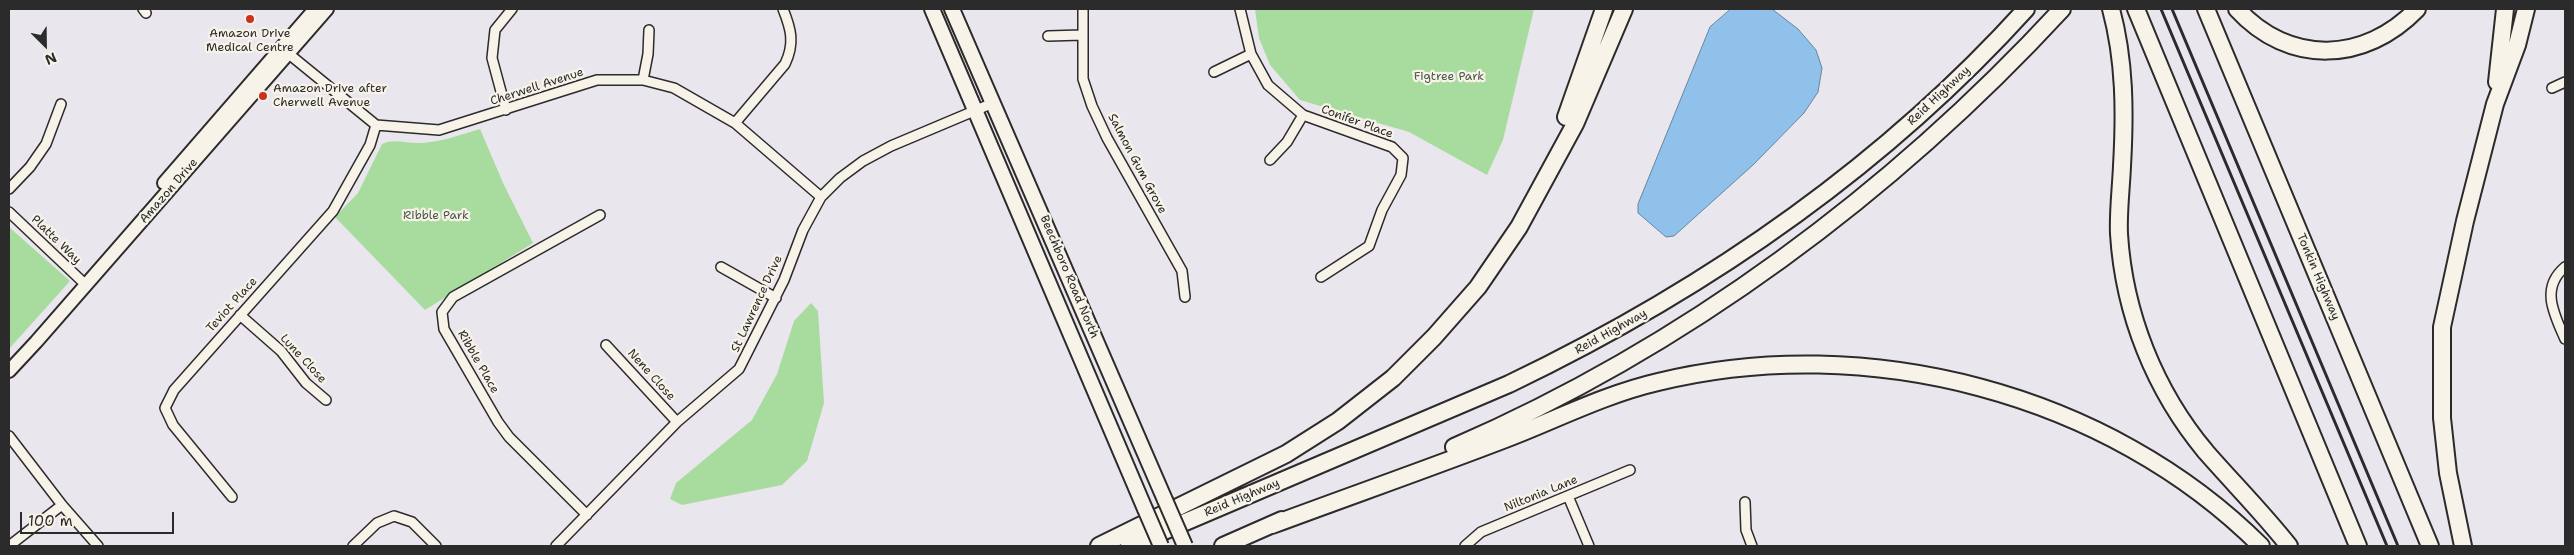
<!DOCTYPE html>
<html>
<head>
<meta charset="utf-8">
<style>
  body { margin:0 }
  #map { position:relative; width:2574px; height:555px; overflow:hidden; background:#eae6ed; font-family:"Shantell Sans",sans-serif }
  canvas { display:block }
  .frame { position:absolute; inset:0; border:10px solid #2b2b2b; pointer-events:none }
  .north { position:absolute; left:20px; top:20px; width:50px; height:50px; -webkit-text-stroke:4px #f7f3e8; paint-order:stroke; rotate:157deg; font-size:14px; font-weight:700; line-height:20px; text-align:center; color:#2b2b2b }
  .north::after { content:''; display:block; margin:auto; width:18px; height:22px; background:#2b2b2b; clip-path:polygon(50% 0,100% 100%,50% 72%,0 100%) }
  .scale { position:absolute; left:20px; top:512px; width:154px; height:22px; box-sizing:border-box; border:2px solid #2b2b2b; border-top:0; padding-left:6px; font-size:15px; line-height:18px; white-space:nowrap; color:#2b2b2b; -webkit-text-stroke:4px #f7f3e8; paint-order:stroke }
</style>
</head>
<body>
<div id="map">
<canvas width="2574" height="555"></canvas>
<div class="frame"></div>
<div class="north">N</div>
<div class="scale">100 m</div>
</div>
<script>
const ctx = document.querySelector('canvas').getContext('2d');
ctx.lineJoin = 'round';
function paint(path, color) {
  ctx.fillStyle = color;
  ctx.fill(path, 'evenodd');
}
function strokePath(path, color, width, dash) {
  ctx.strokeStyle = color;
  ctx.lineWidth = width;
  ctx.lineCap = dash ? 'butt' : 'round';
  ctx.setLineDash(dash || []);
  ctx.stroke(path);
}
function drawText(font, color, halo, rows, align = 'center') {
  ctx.font = font + ' "Shantell Sans",sans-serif';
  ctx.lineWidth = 4.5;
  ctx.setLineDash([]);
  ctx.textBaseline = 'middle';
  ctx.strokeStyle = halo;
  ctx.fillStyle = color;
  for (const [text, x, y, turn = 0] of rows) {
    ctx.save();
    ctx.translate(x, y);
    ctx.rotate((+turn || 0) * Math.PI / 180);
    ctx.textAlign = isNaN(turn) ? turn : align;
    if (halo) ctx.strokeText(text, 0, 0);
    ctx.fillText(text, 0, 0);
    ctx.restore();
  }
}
paint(new Path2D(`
  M1255 9H1534L1503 140 1487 175 1409 132 1300 100 1270 65 1259 38Z
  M480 129 504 185 533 243 425 310 335 217 358 193 382 144C395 138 407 144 421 143 441 142 460 135 480 129Z
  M9 227 70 281 9 349Z
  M811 303 818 311 824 403 807 461 782 485 682 505 670 499 676 483 752 420 777 374 794 321Z`), '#a8dc9e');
const water = new Path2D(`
  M1731 9H1772L1798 29 1816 50 1822 68 1818 92 1804 113 1753 165 1674 236 1666 237 1638 213V204L1710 27Z`);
paint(water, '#8fc1eb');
strokePath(water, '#67859e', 1);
const street = new Path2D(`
  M143 9 146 13
  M1083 9V79L1092 106 1107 138 1182 271 1185 297
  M1240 9 1251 54 1268 85 1303 115 1392 147 1403 158 1401 175 1382 210 1369 246 1321 277
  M1048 36 1082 35
  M284 50 376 125 439 130 597 80H643L674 88 735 123 821 197
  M1214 72 1251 54
  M643 80 648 54 649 30
  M2552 88 2565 82
  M506 110 492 58 495 30 512 9
  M735 123 785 64C795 43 791 29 783 9
  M1270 160 1287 142 1303 115
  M9 189 30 167 46 144 61 104
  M9 212 86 285
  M721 267 776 298
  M2565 267C2540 288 2554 314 2565 339
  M240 315 281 351 306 383 326 400
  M606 345 677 422
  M9 436 62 505 98 546
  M1568 496 1589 546
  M232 497 173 425 165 408 174 390 333 211 370 145 376 125
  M1745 502 1746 530 1752 546
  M587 515 509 437 498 422 444 329 442 312 453 297 600 215
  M9 546 62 505
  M353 546 377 523 394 516 412 522 436 546
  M556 546 677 422 739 369 784 280 803 230 821 197 840 178 863 161 891 146 993 103
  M1465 546 1481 532 1630 470`);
const secondary = new Path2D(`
  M164 183 315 9
  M9 371 36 342 327 9`);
const primary = new Path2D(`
  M932 9 1145 509
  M952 9 1165 500`);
const highway = new Path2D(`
  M2111 9C2125 61 2125 113 2122 166 2121 189 2118 212 2119 234 2124 314 2155 391 2206 452 2234 484 2263 513 2289 546
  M2136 9 2358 546
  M2206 9 2430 546
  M2237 9C2289 66 2365 63 2417 9
  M2497 82 2505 9
  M1566 117 1604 9
  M1454 447C1685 347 1892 193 2062 9
  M1272 525C1350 496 1430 468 1508 438 1557 419 1606 394 1658 382 1866 331 2108 393 2261 546
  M1099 546 1286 454 1338 421 1393 378 1434 337 1478 287 1519 227 1575 124 1624 9
  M1129 546 1509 384C1703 291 1881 169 2026 9
  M1223 546 1282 520
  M2463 546 2448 473 2442 418V327L2465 221 2495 104 2517 45 2526 9`);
strokePath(street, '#2b2b2b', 12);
strokePath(secondary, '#2b2b2b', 16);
strokePath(primary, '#2b2b2b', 18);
strokePath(highway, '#2b2b2b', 20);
strokePath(street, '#f7f3e8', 9);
strokePath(secondary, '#f7f3e8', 12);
strokePath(primary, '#f7f3e8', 14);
strokePath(highway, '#f7f3e8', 16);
strokePath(new Path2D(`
  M2161 9 2387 546
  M2172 9 2398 546`), '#2b2b2b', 3);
const primaryBridge = new Path2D(`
  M1165 500 1185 546
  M1145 509 1161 546`);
strokePath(primaryBridge, '#2b2b2b', 18, []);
strokePath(primaryBridge, '#f7f3e8', 14);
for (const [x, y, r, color] of [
  [250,19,5,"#c8321e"],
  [263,96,5,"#c8321e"]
]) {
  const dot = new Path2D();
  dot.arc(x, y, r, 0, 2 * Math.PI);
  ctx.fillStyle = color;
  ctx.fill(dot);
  strokePath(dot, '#f7f3e8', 2);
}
drawText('12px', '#2b2b2b', '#f7f3e8', [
  ["Amazon Drive",250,34],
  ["Medical Centre",250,48],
  ["Amazon Drive after",273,89,"left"],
  ["Cherwell Avenue",273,103,"left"]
]);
drawText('12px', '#4a5748', '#f7f3e8', [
  ["Figtree Park",1449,77],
  ["Ribble Park",436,216]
]);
drawText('12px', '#2b2b2b', '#f7f3e8', [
  ["Cherwell Avenue",537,87,-18],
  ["Reid Highway",1939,96,-43],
  ["Conifer Place",1357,122,20],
  ["Salmon Gum Grove",1137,164,62],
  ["Amazon Drive",169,191,-49],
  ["Platte Way",56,240,44],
  ["Beechboro Road North",1069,277,67],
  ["Tonkin Highway",2318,277,67],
  ["St Lawrence Drive",757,304,-65],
  ["Teviot Place",232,305,-48],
  ["Reid Highway",1611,332,-29],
  ["Lune Close",303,359,47],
  ["Ribble Place",478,362,60],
  ["Nene Close",651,375,48],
  ["Niltonia Lane",1541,494,-22],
  ["Reid Highway",1242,498,-23]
]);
</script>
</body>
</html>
